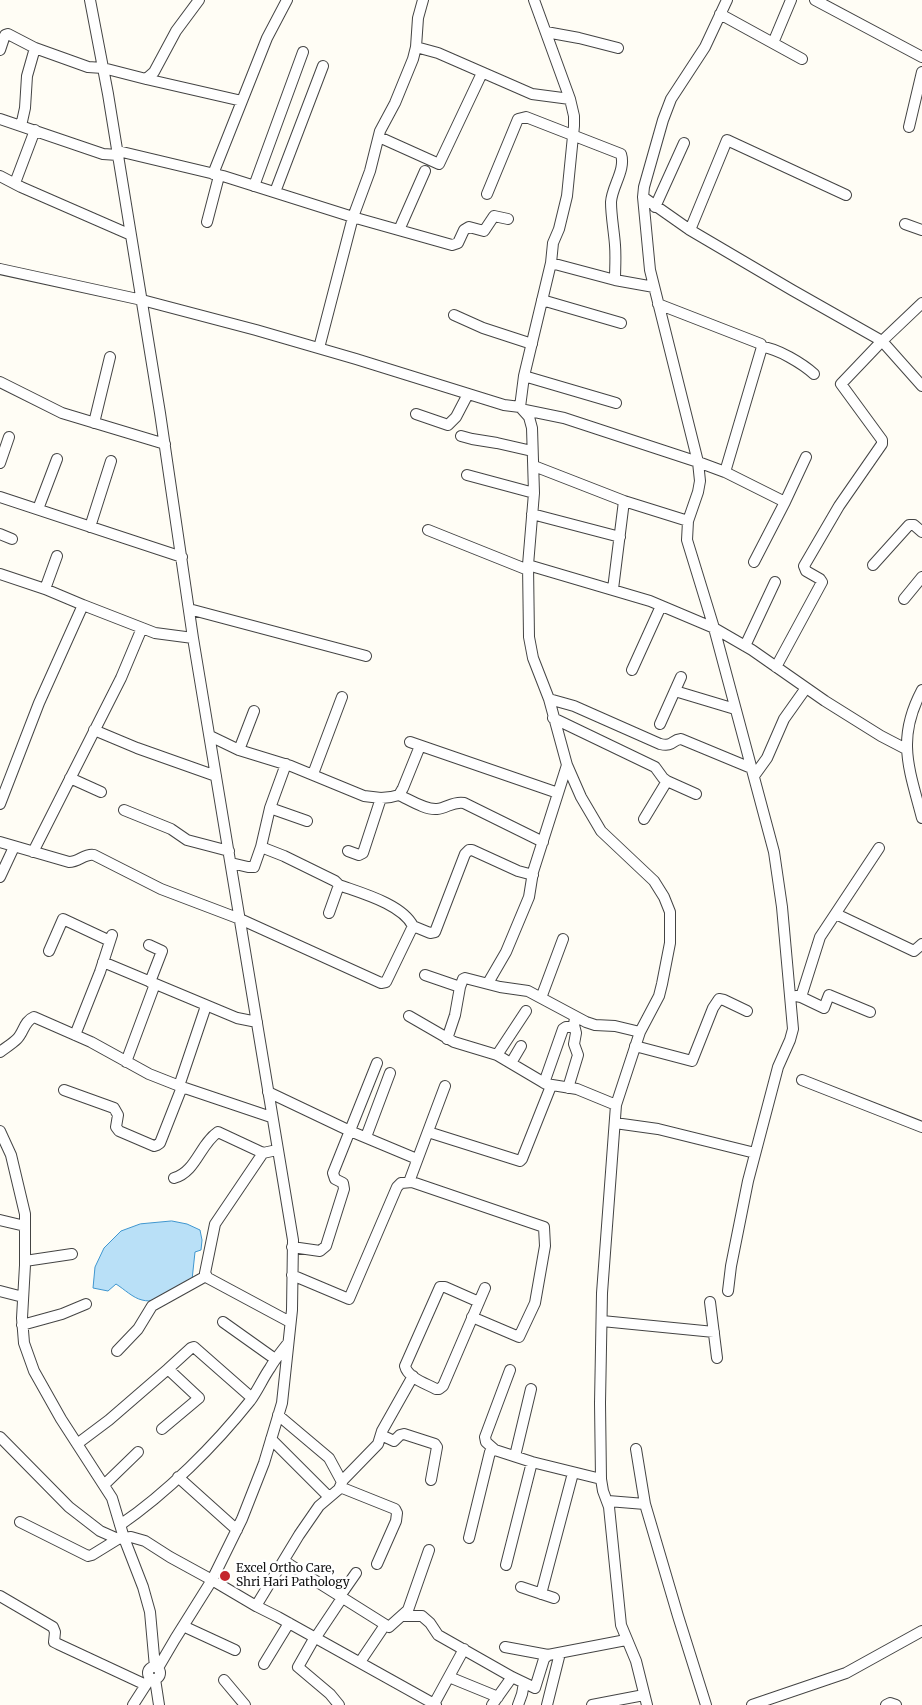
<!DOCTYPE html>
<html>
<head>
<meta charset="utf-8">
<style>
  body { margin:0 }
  canvas { display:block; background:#fffdf5 }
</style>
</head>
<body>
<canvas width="922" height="1705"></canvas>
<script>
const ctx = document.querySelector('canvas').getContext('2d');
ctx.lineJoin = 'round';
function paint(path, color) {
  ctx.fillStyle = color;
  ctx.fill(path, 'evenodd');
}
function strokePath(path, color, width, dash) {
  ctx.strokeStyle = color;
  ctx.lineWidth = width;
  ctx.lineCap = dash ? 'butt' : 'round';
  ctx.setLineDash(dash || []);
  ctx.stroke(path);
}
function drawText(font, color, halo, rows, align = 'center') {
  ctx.font = font + ' Merriweather,serif';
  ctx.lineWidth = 5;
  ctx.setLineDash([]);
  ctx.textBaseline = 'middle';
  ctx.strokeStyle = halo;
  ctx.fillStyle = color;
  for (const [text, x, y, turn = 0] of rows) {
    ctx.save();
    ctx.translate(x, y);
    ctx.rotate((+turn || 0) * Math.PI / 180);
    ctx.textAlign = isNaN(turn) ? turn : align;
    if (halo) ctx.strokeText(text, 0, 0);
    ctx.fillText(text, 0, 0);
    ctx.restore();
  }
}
const water = new Path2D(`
  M172 1221 187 1224 200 1230 202 1240 201 1250 195 1252 192 1280C178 1288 160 1305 142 1300 133 1298 124 1289 116 1284L108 1291 93 1288 95 1267 104 1248 121 1231 140 1224Z`);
paint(water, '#b9e0f7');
strokePath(water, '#3f96cf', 1);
const minor = new Path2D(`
  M90 0 108 94 160 413 193 638 293 1240 292 1310 282 1403 264 1463 242 1519 212 1580 175 1639 158 1668
  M727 0 705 47 671 99 663 120 644 187 643 197 650 270 698 462 700 481 698 492 688 521 687 540 714 628 774 852 782 907 793 1029 790 1040 778 1067 748 1181 731 1266 728 1291
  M815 0 922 57
  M720 14 802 59
  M546 32 579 38 618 48
  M773 43 791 0
  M416 47 438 53 532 94 570 99
  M0 50 5 35 8 34 35 48 88 67 103 68 146 79 154 72 176 31 199 0
  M146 79 242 101
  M0 119 103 154 118 155
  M21 126 25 108 27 76 35 48
  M909 127 922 72
  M379 137 439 164 482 73
  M118 151 223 176 356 218 452 245 458 243 464 230 469 227 484 231 494 216 508 219
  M213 174 267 38 287 0
  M0 176 21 187 131 235
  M15 183 35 130
  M254 186 303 52
  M275 192 323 66
  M487 194 518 119 526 117 621 154C626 170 612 186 611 202 611 216 614 231 615 245 616 257 615 269 615 280
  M643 197 690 230 792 290 882 341 922 386
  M655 207 684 143
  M207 222 219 176
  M905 224 922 230
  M399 230 425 171
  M690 230 727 140 846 195
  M551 263 615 280 654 287
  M0 269 142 300 256 330 356 359 504 405 520 407 529 417 532 428 534 493 528 565 650 601 714 628 752 650 825 701 881 736 906 749
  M542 300 621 323
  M658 304 761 344 762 347 725 472
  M454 315 483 328 532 344
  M762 347C777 348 803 364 814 374
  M319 348 353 217 370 171 380 131 395 103 413 59 416 47 418 18 423 0
  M524 376 616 403
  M0 382 62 413 165 444
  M520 407 524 376 551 263 553 243 559 229 567 196 574 126V116L570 99 534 0
  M525 410 564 418 698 462 725 472 785 502
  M416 414 448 425 456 417 468 394
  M94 423 110 357
  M461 436 472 439 497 443 532 451
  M0 463 9 437
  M534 466 624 501 688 521
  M467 475 534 493
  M0 497 182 557
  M38 509 57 459
  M532 514 620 537
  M90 527 111 461
  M428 530 528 570
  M0 534 12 539
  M754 562 785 502 806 457
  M528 565 529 637 533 658 549 699 567 765 581 797 601 831 654 881 664 897 670 912V943L662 984 659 996 640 1032 616 1105 602 1293 600 1403 601 1479 603 1491 609 1507 621 1625 636 1661 647 1705
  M873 565 909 525H914L922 532
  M0 574 45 589 83 605
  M45 589 57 556
  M613 589 624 501
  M904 599 922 577
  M189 609 366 656
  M745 646 775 582
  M776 667 822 582 820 579 806 571 804 566 839 506 882 444V440L841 384 882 341 922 303
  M632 670 661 606
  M922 690C896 739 909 768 922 818
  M675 691 735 709
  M549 699 574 706 660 744C674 747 671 740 681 739L751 768
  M553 718 655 767 663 778 667 781 696 794
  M660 724 681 677
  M94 730 137 748 216 776
  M210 736 239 750 291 766 364 796 381 798 391 797 399 795 403 788 420 746
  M410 742 558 793
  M239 750 254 711
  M286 764 270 808 307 821
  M313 774 342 697
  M754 776 767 758 784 719 806 688
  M70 778 101 792
  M399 795C410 800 425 810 437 809 447 808 453 801 464 803L543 842
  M0 804 39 703 83 605 155 633 193 638
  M124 810 171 829 187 840 229 851
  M644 819 667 781
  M0 842 69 862C79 862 85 853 94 855L161 889 240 919 381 983 386 982 413 926 430 933 435 932 465 854 469 850H472L518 871 533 875
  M261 847 270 808
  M348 851 359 855 363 853 381 798
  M33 852 121 678 142 628
  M231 863 248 867H254L261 847 284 856 335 881 339 885 329 913
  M0 877 14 847
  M339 885C361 893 402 904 413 926
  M836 914 914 951 922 944
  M149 945 162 951 150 982
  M49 951 63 919 110 941
  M103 962 237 1018 257 1022
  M425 975 460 987 463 979 465 978 500 987 528 991 586 1022 595 1025 615 1026 640 1032
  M488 983 506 952 529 897 533 872 567 765
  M796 996 801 997 824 1008 829 995 870 1012
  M801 997 820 937 879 848
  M541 998 563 939
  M409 1016 454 1042 497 1055 546 1084 577 1089 616 1105
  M75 1035 100 972 112 935
  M447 1039 455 1015 460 987
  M635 1046 692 1061 713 1008 719 999 724 1000 747 1011
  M0 1052C5 1048 12 1044 17 1039 24 1032 24 1021 34 1017L91 1042 149 1074 182 1087 271 1117
  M497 1055 526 1011
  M126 1062 155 984
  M511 1063 521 1046
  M802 1080 922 1127
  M544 1083 563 1029 566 1027H574
  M179 1086 206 1006
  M568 1088 578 1055 574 1044 576 1033 574 1025 575 1017
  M64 1090 114 1108 118 1115 116 1127 119 1131 154 1146 157 1145 160 1143 182 1087
  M268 1092 350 1131 417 1159
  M615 1123 658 1129 755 1153
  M0 1131 11 1155 25 1214V1265L22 1318 24 1343 34 1371 61 1419 112 1498 124 1538 143 1587 150 1612 155 1667
  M428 1132 520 1161 522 1159 551 1086
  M366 1137 390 1073
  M277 1150 263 1153 215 1224 205 1273 208 1278 290 1322
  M174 1178C196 1172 200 1144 218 1132L263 1153
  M409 1182 445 1086
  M0 1220 25 1226
  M292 1247 320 1251 326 1246 344 1189 343 1183 335 1179 333 1173 377 1063
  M25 1261 72 1254
  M292 1275 349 1299 397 1187 401 1183 412 1182 544 1227 545 1246 535 1303 519 1337 472 1317
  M0 1291 23 1297
  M479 1302 445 1287H440L405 1366C408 1378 425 1383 436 1389H439L443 1386 485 1288
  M710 1302 717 1358
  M602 1321 714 1332
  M223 1322 275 1359
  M22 1325 62 1314 86 1304
  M117 1351 138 1329 152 1306 206 1276
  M168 1369 191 1348 194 1347 252 1398
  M278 1415 329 1458 342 1482
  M381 1435 394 1441 400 1435 404 1434 435 1444 437 1447 431 1480
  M0 1437 69 1507 100 1531 118 1539 131 1537 145 1541 170 1557 212 1580 256 1606 278 1617 436 1705
  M271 1439 329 1497
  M77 1444 109 1420 168 1369 199 1398 162 1429
  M636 1449 645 1504 678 1616 706 1705
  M495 1450 486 1442 485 1437 510 1370
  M515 1456 531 1389
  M178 1477 237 1530
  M104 1485 138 1452
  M340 1487 395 1509 397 1513 396 1521 377 1564
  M608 1501 645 1504
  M20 1522 88 1556 92 1555 118 1539
  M120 1525C167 1493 215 1445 250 1401 258 1390 263 1378 270 1368 275 1359 282 1351 288 1343
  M469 1538 490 1452 495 1450 532 1462 601 1479
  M284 1561 389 1627 408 1610 429 1550
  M506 1565 532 1462
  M521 1587 554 1598
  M541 1594 573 1473
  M0 1596 53 1627 55 1632 54 1642 58 1644 146 1685
  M340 1596 356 1573
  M256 1606 299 1535 319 1506 339 1489 343 1480 378 1444 382 1431 413 1376
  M403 1616H422L430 1623 438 1635 512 1677 535 1688 544 1659 548 1655 626 1640
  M183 1626 235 1650
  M315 1637 298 1667 330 1694 339 1705
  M316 1637 342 1598
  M505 1647 548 1655
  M360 1662 385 1625
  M264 1664 289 1623
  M148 1673a6 6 0 1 1 12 0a6 6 0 1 1-12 0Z
  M449 1677 498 1697
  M155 1679 159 1705
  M224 1680 245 1705
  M434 1704 464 1649
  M133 1705 149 1680
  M492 1705 512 1677
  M518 1705 522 1694 524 1683
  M547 1705 560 1653
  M592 1705 644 1695
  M752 1705 846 1673 922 1631
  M886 1705 890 1703 896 1705`);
strokePath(minor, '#444', 12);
strokePath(minor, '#fff', 10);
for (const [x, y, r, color] of [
  [225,1576,6,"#c4262e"]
]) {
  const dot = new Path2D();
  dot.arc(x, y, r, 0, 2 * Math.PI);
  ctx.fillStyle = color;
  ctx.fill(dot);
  strokePath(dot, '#fff', 2);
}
drawText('12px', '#111', '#fff', [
  ["Excel Ortho Care,",236,1569],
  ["Shri Hari Pathology",236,1583]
], 'left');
</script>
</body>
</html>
